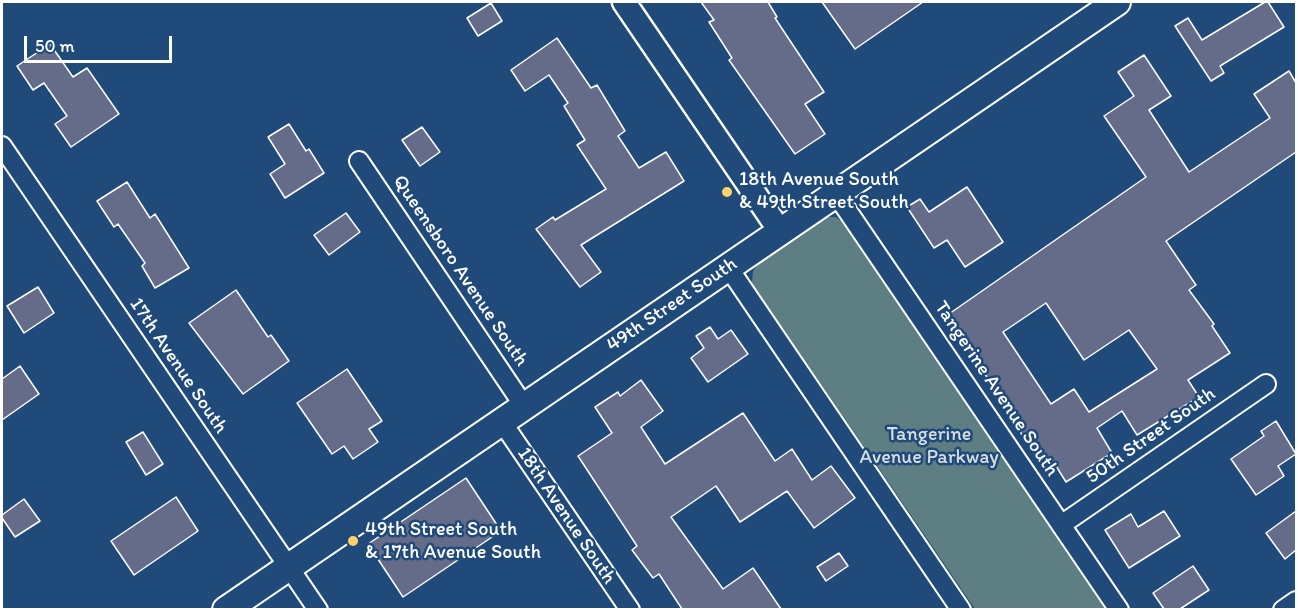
<!DOCTYPE html>
<html>
<head>
<meta charset="utf-8">
<style>
  body { margin:0 }
  #map { position:relative; width:1298px; height:611px; overflow:hidden; background:#1f4a7a; font-family:Itim,sans-serif }
  canvas { display:block }
  .frame { position:absolute; inset:0; border:3px solid #fff; pointer-events:none }
  .scale { position:absolute; left:24px; top:36px; width:148px; height:27px; box-sizing:border-box; border:3px solid #fff; border-top:0; padding-left:8px; font-size:18px; line-height:21px; white-space:nowrap; color:#fff; -webkit-text-stroke:4px #1f4a7a; paint-order:stroke }
</style>
</head>
<body>
<div id="map">
<canvas width="1298" height="611"></canvas>
<div class="frame"></div>
<div class="scale">50 m</div>
</div>
<script>
const ctx = document.querySelector('canvas').getContext('2d');
ctx.lineJoin = 'round';
function paint(path, color) {
  ctx.fillStyle = color;
  ctx.fill(path, 'evenodd');
}
function strokePath(path, color, width, dash) {
  ctx.strokeStyle = color;
  ctx.lineWidth = width;
  ctx.lineCap = dash ? 'butt' : 'round';
  ctx.setLineDash(dash || []);
  ctx.stroke(path);
}
function drawText(font, color, halo, rows, align = 'center') {
  ctx.font = font + ' Itim,sans-serif';
  ctx.lineWidth = 5;
  ctx.setLineDash([]);
  ctx.textBaseline = 'middle';
  ctx.strokeStyle = halo;
  ctx.fillStyle = color;
  for (const [text, x, y, turn = 0] of rows) {
    ctx.save();
    ctx.translate(x, y);
    ctx.rotate((+turn || 0) * Math.PI / 180);
    ctx.textAlign = isNaN(turn) ? turn : align;
    if (halo) ctx.strokeText(text, 0, 0);
    ctx.fillText(text, 0, 0);
    ctx.restore();
  }
}
paint(new Path2D(`
  M822 217H836L841 221 1105 609H975L752 283 753 271 761 259Z`), '#5d7e82');
const building = new Path2D(`
  M701 2H768L777 17 775 18 824 92 805 104 825 134 795 154 729 60 732 58 709 22 714 20Z
  M822 2H923L855 49Z
  M1265 2H1268L1284 27 1220 66 1224 73 1211 81 1175 26 1188 18 1202 40Z
  M491 3 502 21 478 36 467 18Z
  M557 38 591 88 597 85 625 131 618 136 639 168 666 152 684 181 581 245 601 272 580 287 536 229 553 217 555 220 606 189 577 145 585 140 564 106 568 103 549 75 525 91 511 70Z
  M50 44 73 77 87 68 119 114 71 147 55 124 67 116 44 83 33 90 17 66Z
  M1144 55 1171 96 1149 110 1189 172 1270 118 1254 94 1289 71 1296 83V152L1166 241 1196 285 1189 290 1214 324 1212 326 1230 353 1188 380 1199 397 1137 435 1122 411 1097 428 1112 453 1066 482 1051 458 1042 465 1017 427 1019 425 946 316 1146 177 1104 116 1134 96 1118 72ZM1046 303 1084 360 1129 330 1157 369 1089 412 1074 389 1051 404 1003 332Z
  M289 124 306 151 309 149 324 173 285 198 270 174 285 164 268 137Z
  M422 127 440 152 420 166 402 140Z
  M127 182 150 218 155 214 189 268 155 288 142 266 145 263 118 224 114 227 97 201Z
  M967 187 1003 242 965 267 947 240 934 248 907 207 920 199 929 212Z
  M346 213 360 232 329 255 314 235Z
  M38 287 54 313 24 333 7 306Z
  M236 290 268 337 271 335 289 361 243 394 189 323Z
  M710 327 718 339 731 330 748 354 708 382 691 358 704 348 696 336Z
  M20 366 39 394 2 420V379Z
  M347 369 382 421 369 429 378 442 353 459 344 446 332 454 297 403Z
  M641 380 663 411 641 427 665 464 743 413 775 461 792 449 812 480 831 466 855 498 814 528 787 491 740 522 716 486 671 517 723 589 753 568 781 609H682L659 574 653 578 632 550 637 546 578 456 612 433 595 407 618 392 620 396Z
  M1276 421 1296 454 1278 466 1284 476 1256 495 1231 459 1264 436 1261 431Z
  M143 432 163 464 146 475 126 442Z
  M466 478 501 531 403 597 368 544Z
  M176 497 198 531 134 575 111 541Z
  M24 499 40 521 15 537 2 518V515Z
  M1164 511 1180 536 1129 568 1105 530 1131 514 1138 527Z
  M1296 511V550L1285 559 1266 533Z
  M839 553 848 566 826 581 817 567Z
  M1193 566 1209 590 1180 609H1164L1153 593Z`);
paint(building, '#646c8a');
strokePath(building, '#fff', 1.5);
const minor = new Path2D(`
  M2 146 318 610
  M359 161 524 406
  M836 194 1119 610
  M728 267 961 610
  M502 422 630 610
  M1061 525 1266 384
  M1283 610 1296 601`);
const tertiary = new Path2D(`
  M624 2 780 231`);
const secondary = new Path2D(`
  M226 610 1117 2`);
strokePath(minor, '#fff', 22);
strokePath(tertiary, '#fff', 27);
strokePath(secondary, '#fff', 30);
strokePath(minor, '#1f4a7a', 18);
strokePath(tertiary, '#1f4a7a', 22);
strokePath(secondary, '#1f4a7a', 26);
for (const [x, y, r, color] of [
  [727,192,6,"#ffd166"],
  [353,541,6,"#ffd166"]
]) {
  const dot = new Path2D();
  dot.arc(x, y, r, 0, 2 * Math.PI);
  ctx.fillStyle = color;
  ctx.fill(dot);
  strokePath(dot, '#1f4a7a', 2);
}
drawText('20px', '#fff', '#1f4a7a', [
  ["18th Avenue South",739,180],
  ["& 49th Street South",739,203],
  ["49th Street South",365,530],
  ["& 17th Avenue South",365,553]
], 'left');
drawText('20px', '#fff', '#1f4a7a', [
  ["Queensboro Avenue South",460,271,56],
  ["49th Street South",672,305,-34],
  ["17th Avenue South",178,366,56],
  ["Tangerine Avenue South",996,389,56],
  ["50th Street South",1151,436,-35],
  ["18th Avenue South",566,516,56]
]);
drawText('20px', '#d6dfe0', '#1f4a7a', [
  ["Tangerine",929,435],
  ["Avenue Parkway",929,458]
]);
</script>
</body>
</html>
